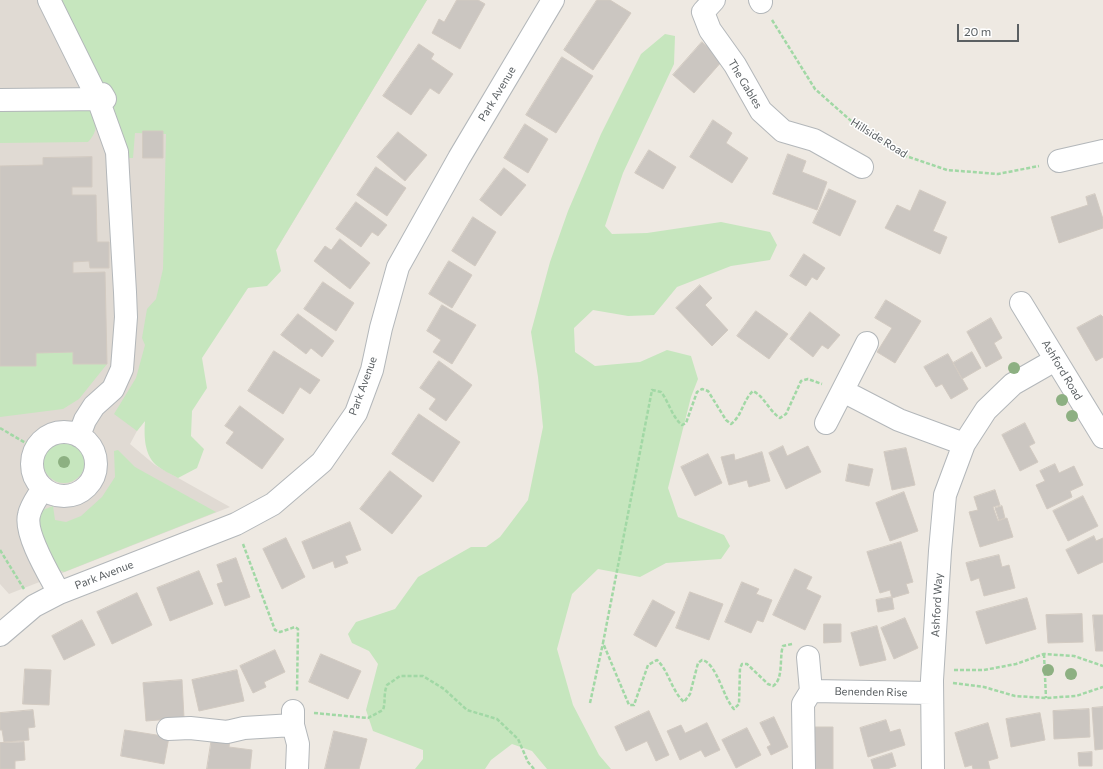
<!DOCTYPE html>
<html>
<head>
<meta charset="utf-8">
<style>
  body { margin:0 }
  #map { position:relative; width:1103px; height:769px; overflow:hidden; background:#eee9e2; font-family:Commissioner,sans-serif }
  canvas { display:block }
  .scale { position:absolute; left:957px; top:24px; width:62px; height:18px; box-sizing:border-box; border:2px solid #5b6063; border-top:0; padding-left:5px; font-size:12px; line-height:14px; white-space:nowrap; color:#5b6063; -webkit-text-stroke:3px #fff; paint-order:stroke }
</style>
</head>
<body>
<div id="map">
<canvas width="1103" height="769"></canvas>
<div class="scale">20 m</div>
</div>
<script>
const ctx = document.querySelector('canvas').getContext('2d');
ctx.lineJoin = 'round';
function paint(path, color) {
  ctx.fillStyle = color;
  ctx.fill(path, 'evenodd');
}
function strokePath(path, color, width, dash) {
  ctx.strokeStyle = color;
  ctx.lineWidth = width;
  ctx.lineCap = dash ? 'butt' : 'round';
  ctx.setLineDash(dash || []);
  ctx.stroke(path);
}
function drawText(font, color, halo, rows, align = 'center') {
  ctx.font = font + ' Commissioner,sans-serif';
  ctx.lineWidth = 3;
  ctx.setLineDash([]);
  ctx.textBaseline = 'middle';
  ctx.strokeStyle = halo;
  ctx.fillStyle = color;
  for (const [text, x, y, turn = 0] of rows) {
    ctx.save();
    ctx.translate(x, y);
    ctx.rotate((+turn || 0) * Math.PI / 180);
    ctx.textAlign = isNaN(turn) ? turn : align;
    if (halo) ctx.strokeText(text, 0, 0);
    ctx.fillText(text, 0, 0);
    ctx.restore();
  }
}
paint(new Path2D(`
  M0 0H427L272 257 137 431 130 444 155 465 230 507 9 594 0 584Z`), '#e0dad3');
paint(new Path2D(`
  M59 0H427L276 250 281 271 267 286 248 288 202 358 207 388 192 411 191 436 204 449 197 468 178 478C171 474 162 470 156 465 144 454 144 435 145 421L137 431 114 414 136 378 145 345 142 338 147 309 156 299 163 269 166 134 135 133 133 158H125Z
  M665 34 675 36 674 64 623 173 605 226 612 234 647 233 721 222 770 232 777 245 770 260 731 266 677 287 654 315 628 316 593 310 574 328 575 352 595 366 640 362 667 350 691 356 698 379 691 397 668 488 678 517 724 535 730 546 721 559 666 563 640 577 598 569 572 594 557 649 573 705 599 755 611 769H547L532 751 512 744 491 760 485 769H415L423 759V750L373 731 366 710 378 664 369 651 352 643 348 634 356 622 395 609 418 577 471 547H486L500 537 528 500 543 427 538 377 531 332 550 262 568 211 601 134 641 54Z
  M89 99C94 116 102 128 88 142L0 143V100Z
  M73 352V364H107L79 399 63 409 0 417V366H36V353Z
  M43 462a21 21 0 1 1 42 0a21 21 0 1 1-42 0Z
  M118 450 135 467 216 512 64 572 53 568 33 525 40 511 53 506 55 520 66 522 81 516 102 497 115 477 114 451Z`), '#c6e6be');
const building = new Path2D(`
  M457 0H478L485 4 460 49 432 33 439 19 444 22Z
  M597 0H610L631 13 593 70 564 50Z
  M702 42 723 60 694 93 673 75Z
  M419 44 434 54 431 59 453 74 439 94 430 88 411 115 383 96Z
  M562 57 593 76 556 133 526 115Z
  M713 120 732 133 726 143 748 158 732 183 690 157Z
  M525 124 548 139 528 173 504 158Z
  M143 131H163V158H143Z
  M398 132 427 155 405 181 377 157Z
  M649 150 676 167 663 189 635 173Z
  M788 154 806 161 802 172 827 182 817 210 773 194Z
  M92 157V187H72V195H96L97 242H109V268H90L89 261 73 262V273L105 272 107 364H73V352L36 353V366H0V166L43 165V158Z
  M376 167 406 188 387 216 357 195Z
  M504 168 526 185 501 216 480 200Z
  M829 189 856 201 840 236 813 223Z
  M920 190 946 202 933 231 947 237 940 254 885 228 897 205 910 211Z
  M1095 194 1103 219V228L1059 243 1051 217 1088 205 1086 197Z
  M356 202 387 225 378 236 372 232 361 247 336 229Z
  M473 217 496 232 475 266 452 251Z
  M340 239 370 263 350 289 314 261 325 246 331 250Z
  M804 254 825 268 817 280 812 277 806 286 790 276Z
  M449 261 472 275 452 308 429 294Z
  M323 282 354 303 336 331 304 309Z
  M700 285 712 298 705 305 728 330 712 346 676 308Z
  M886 300 921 321 895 363 877 352 892 328 875 318Z
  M442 305 476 325 452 364 433 352 441 340 427 331Z
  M756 311 788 334 769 359 737 336Z
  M810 312 840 335 828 349 822 345 813 357 790 339Z
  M298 314 334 341 322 357 311 348 306 354 281 335Z
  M1101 315 1103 317V357L1096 361 1077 328Z
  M991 318 1002 338 994 343 1002 358 986 367 967 332Z
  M274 351 320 380 310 394 300 387 283 414 248 391Z
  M972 352 981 368 962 379 953 363Z
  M948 354 968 389 951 399 942 384 936 387 924 367Z
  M439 361 472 385 446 421 429 409 436 399 420 388Z
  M240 406 284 439 262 469 226 443 234 432 225 426Z
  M419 414 460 442 433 482 392 454Z
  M1025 423 1035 443 1029 446 1038 462 1020 471 1002 435Z
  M783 446 787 456 808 446 821 472 786 489 769 453Z
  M906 448 915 485 892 490 884 452Z
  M762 452 770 481 749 487 747 480 729 485 721 457 734 454 735 460Z
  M708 454 722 483 695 496 681 467Z
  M849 464 873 469 869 486 846 481Z
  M1055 464 1059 473 1074 466 1083 485 1070 491 1072 497 1047 509 1036 485 1045 481 1040 471Z
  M390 471 422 496 392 534 360 509Z
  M995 490 1000 505 993 507 998 521 1007 518 1013 537 980 547 969 512 978 510 974 497Z
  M904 492 918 531 890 541 876 503Z
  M1083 496 1098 526 1068 541 1053 511Z
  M1002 506 1005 518 999 520 995 508Z
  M350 522 361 550 345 556 348 563 335 568 333 561 313 569 302 542Z
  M1094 536 1096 541 1103 538V562L1078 574 1066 550Z
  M286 538 305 577 282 589 263 549Z
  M901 542 913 582 906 584 909 593 892 598 890 590 880 593 867 552Z
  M999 555 1002 567 1009 565 1015 588 984 596 979 578 971 581 966 563Z
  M236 558 250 597 225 606 217 584 223 582 217 565Z
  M795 569 812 577 806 589 821 596 805 630 773 615Z
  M199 571 213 604 170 621 157 588Z
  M742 582 759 589 756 594 772 600 763 622 757 620 751 633 725 622Z
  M690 592 723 604 709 640 676 628Z
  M137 593 152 625 112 644 97 612Z
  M892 597 894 609 878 612 876 600Z
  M1027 598 1036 629 986 644 976 612Z
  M653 600 675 612 656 647 634 635Z
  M1082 614 1083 642 1048 643 1046 615Z
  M1093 615H1103V651H1096Z
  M905 618 918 648 894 659 881 628Z
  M82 620 95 645 64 660 52 636Z
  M824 624H841V642L824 643Z
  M877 626 886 660 860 666 851 633Z
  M275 650 285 672 264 682 266 687 253 693 240 666Z
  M321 654 361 671 348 699 309 682Z
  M25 669 51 670 49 705 23 704Z
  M237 670 244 701 199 711 192 680Z
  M182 680 184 718 146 721 143 683Z
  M1103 707V749L1095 750 1092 708Z
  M1089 709 1090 737 1054 739 1053 711Z
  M33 710 35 727 28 728 29 740 4 742 2 730H0V713Z
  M649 711 669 755 656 761 647 741 626 751 615 727Z
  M1040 713 1045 740 1011 747 1006 719Z
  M774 717 788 747 771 755 767 747 771 745 760 723Z
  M886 720 890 732 900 729 905 745 868 757 860 728Z
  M707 723 720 750 705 757 701 750 680 760 667 731 681 725 685 733Z
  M988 723 998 758 988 761 990 769H973L972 765 965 767 955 733Z
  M814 727H833V769H814Z
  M747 728 761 755 736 768 722 740Z
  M125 730 169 737 164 764 121 756Z
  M334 731 367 739 359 769H325Z
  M212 737 230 740 229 747 252 750 250 769H207Z
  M24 742 25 760 15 761V769H0V743Z
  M1092 752V766H1079L1078 753Z
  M892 753 896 766 887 769H874L871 760Z`);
paint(building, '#cbc6c1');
strokePath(building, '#d2cac1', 1);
const minor = new Path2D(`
  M49 0 98 99 117 152 118 172 125 292 126 317 122 369 113 389 94 406 85 420 79 436
  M714 0 703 12 710 30 735 65 761 111 783 131 814 140 862 167
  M760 0 761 2
  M0 100 105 99 102 94
  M1059 161 1103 151
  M1021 303 1103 437
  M843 391 899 420 964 444
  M826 423 867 343
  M32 464a32 32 0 1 1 64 0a32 32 0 1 1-64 0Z
  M43 488C38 497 31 505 29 515 24 534 50 576 59 593
  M0 635 34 606 59 593 236 524 273 504 322 462 356 413 372 370 381 328 398 267 459 158 553 0
  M808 657 811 691
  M293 711V725L298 744 297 769
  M168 729 190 728 227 732 244 728 293 725
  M804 769 803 704 811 691 932 693
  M933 769 932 680 940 551 945 495 964 444 986 410 1013 384 1055 360`);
strokePath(minor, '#b3b7ba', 24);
strokePath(new Path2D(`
  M772 20 815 89 858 127 906 156 947 170 998 174 1039 166
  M0 428 36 449
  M243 544 275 630 280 632 295 627 298 629 297 692
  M0 550 24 589
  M792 644 783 646C779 657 784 679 773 686L768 684 747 664H742L740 668 739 704 734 709C723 698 717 663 702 660L698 663 690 694 684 702C671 690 669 671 657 660L648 665 634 705H629L603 643 652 390 661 392C669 402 672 417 682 425L686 423 697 392 702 389 708 391 726 420 731 424C742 416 743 400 753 391 765 397 769 411 780 418L786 414 801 381 808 379 822 384
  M1044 654 1046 698
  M954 670H984L1016 664 1044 654 1074 656 1103 666
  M953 683 984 687 1015 696 1046 698 1076 696 1103 687
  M590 703 603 643
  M314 713 368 718 383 710C386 701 383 695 387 685L400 676H423L444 689 467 710 497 719 518 739 528 762 534 769`), '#a1d8a5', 2.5, [4, 2]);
strokePath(minor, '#fff', 22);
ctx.fillStyle = '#8db082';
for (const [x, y] of [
  [1014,368],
  [1062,400],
  [1072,416],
  [64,462],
  [1048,670],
  [1071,674]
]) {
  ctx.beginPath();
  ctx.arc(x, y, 6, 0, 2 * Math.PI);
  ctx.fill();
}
drawText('11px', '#5b6063', '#fff', [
  ["The Gables",745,84,59],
  ["Park Avenue",497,94,-59],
  ["Hillside Road",879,138,32],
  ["Ashford Road",1062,370,59],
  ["Park Avenue",363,386,-70],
  ["Park Avenue",104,575,-21],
  ["Ashford Way",937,605,-87],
  ["Benenden Rise",871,692,1]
]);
</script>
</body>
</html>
